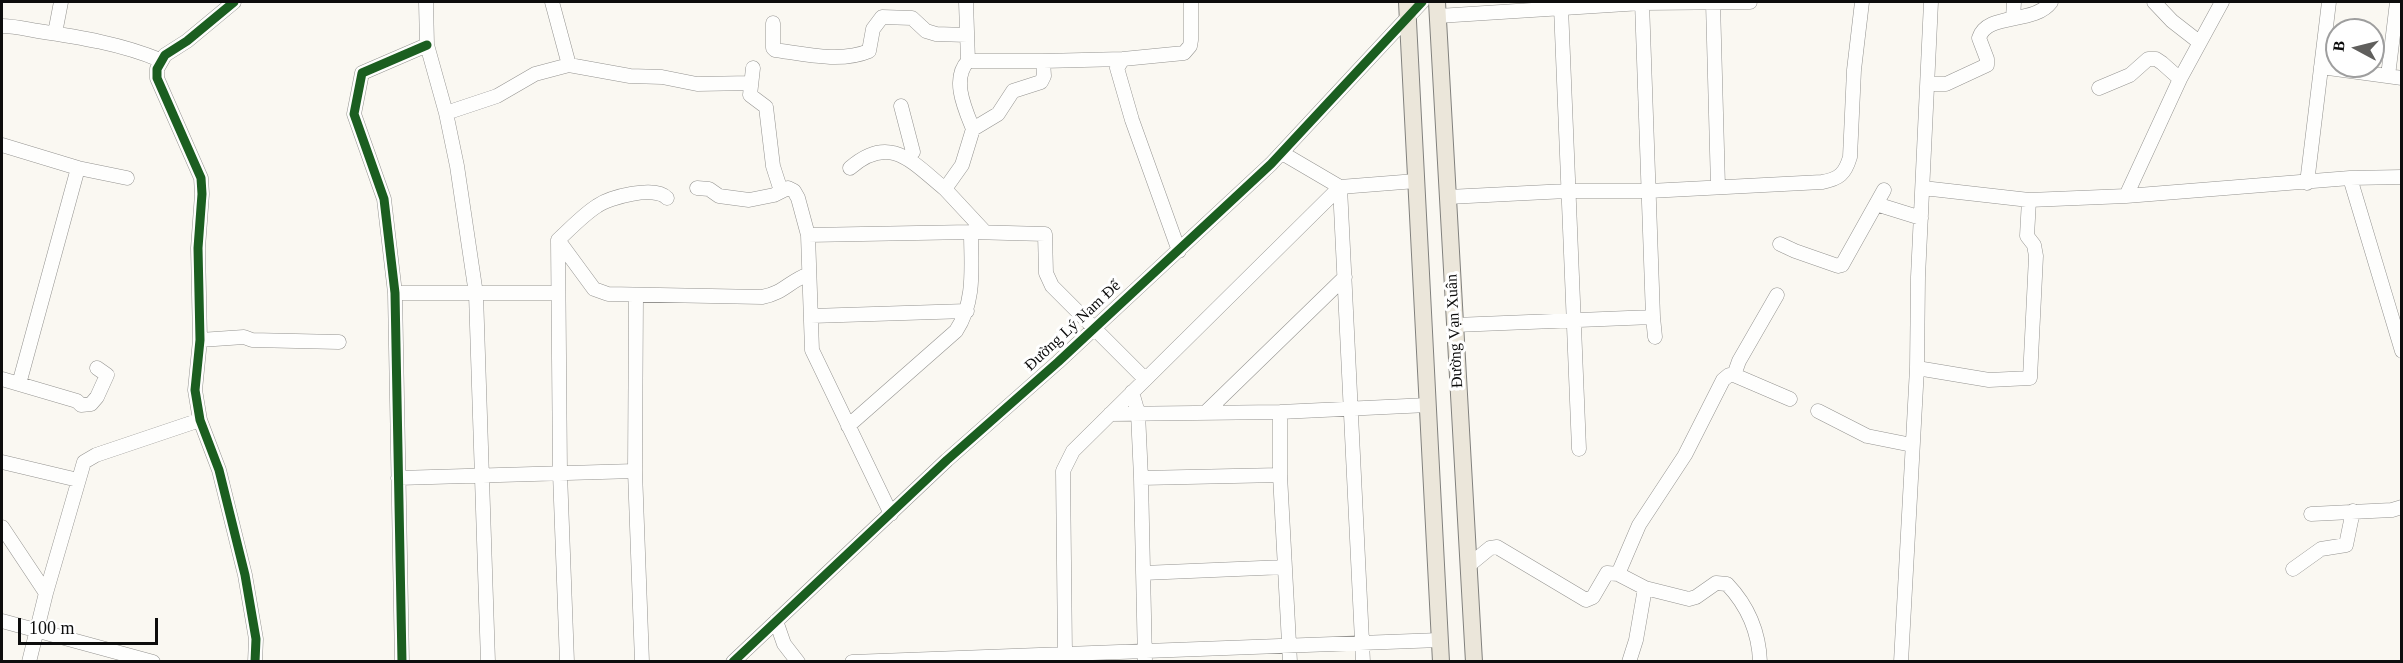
<!DOCTYPE html>
<html>
<head>
<meta charset="utf-8">
<style>
  body { margin:0 }
  #map { position:relative; width:2403px; height:663px; overflow:hidden; background:#faf8f2; font-family:Georgia,serif }
  canvas { display:block }
  .frame { position:absolute; inset:0; border:3px solid #0d0d0d; pointer-events:none }
  .north { position:absolute; left:2325px; top:18px; width:60px; height:60px; box-sizing:border-box; background:#fff; border:2px solid #9e9e9e; border-radius:50%; rotate:277deg; font-size:16px; font-weight:700; line-height:24px; text-align:center; color:#0d0d0d }
  .north::after { content:''; display:block; margin:auto; width:21px; height:27px; background:#605f5d; clip-path:polygon(50% 0,100% 100%,50% 72%,0 100%) }
  .scale { position:absolute; left:18px; top:618px; width:140px; height:27px; box-sizing:border-box; border:3px solid #0d0d0d; border-top:0; padding-left:8px; font-size:18px; line-height:21px; white-space:nowrap; color:#0d0d0d; -webkit-text-stroke:4px #fff; paint-order:stroke }
</style>
</head>
<body>
<div id="map">
<canvas width="2403" height="663"></canvas>
<div class="frame"></div>
<div class="north">B</div>
<div class="scale">100 m</div>
</div>
<script>
const ctx = document.querySelector('canvas').getContext('2d');
ctx.lineJoin = 'round';
function strokePath(path, color, width, dash) {
  ctx.strokeStyle = color;
  ctx.lineWidth = width;
  ctx.lineCap = dash ? 'butt' : 'round';
  ctx.setLineDash(dash || []);
  ctx.stroke(path);
}
function drawText(font, color, halo, rows, align = 'center') {
  ctx.font = font + ' Georgia,serif';
  ctx.lineWidth = 6;
  ctx.setLineDash([]);
  ctx.textBaseline = 'middle';
  ctx.strokeStyle = halo;
  ctx.fillStyle = color;
  for (const [text, x, y, turn = 0] of rows) {
    ctx.save();
    ctx.translate(x, y);
    ctx.rotate((+turn || 0) * Math.PI / 180);
    ctx.textAlign = isNaN(turn) ? turn : align;
    if (halo) ctx.strokeText(text, 0, 0);
    ctx.fillText(text, 0, 0);
    ctx.restore();
  }
}
const minor = new Path2D(`
  M234 2 187 41 165 55 157 69V78L201 178 202 194 198 248 200 340 195 390 200 420 219 470 245 575 256 639 255 662
  M426 2 427 45 446 113 457 166 476 294 488 662
  M552 2 569 65
  M966 2 968 61H1043L1044 76 1041 82 1013 91 998 114 973 129 962 165 945 189 985 232
  M1642 2 1653 317 1655 337
  M2154 2 2172 21 2199 42
  M1713 3 1718 187
  M1561 7 1579 449
  M1438 16 1642 3 1750 2
  M2013 18 2014 2
  M773 23V48L775 50C804 54 841 63 869 51L873 29 882 17 912 18 926 31 936 34 967 35
  M2 26C14 26 26 29 38 31 79 37 122 44 160 60
  M55 33 61 2
  M968 61C951 79 965 109 973 129
  M1043 61 1123 59
  M2321 67 2402 78
  M753 68 750 95 766 107 773 166 781 191
  M2388 76 2397 2
  M1928 84H1946L1987 65V59L1979 38C1987 12 2034 25 2051 2
  M2099 88 2130 75 2148 59H2156L2162 63 2180 79
  M901 106 913 152
  M446 113 497 96 535 74 569 65 630 76 662 77 697 84 751 83
  M2 145 78 168
  M1282 153 1340 187 1363 662
  M850 168C890 133 912 162 945 189
  M2350 178 2402 351
  M2307 183 2329 2
  M697 188 709 189 719 196 749 200 774 195 788 188 794 191 798 198 808 235 812 350 891 514
  M1923 188 2029 200 2126 196 2350 178 2402 177
  M2126 196 2180 79 2222 2
  M1448 197 1567 191H1649L1822 182C1839 179 1845 174 1850 157L1854 70 1862 2
  M1876 204 1921 218
  M808 235 971 232
  M558 240 594 289 608 294 762 297C784 293 789 281 809 274
  M1780 244 1795 251 1838 266 1842 265 1884 190
  M1179 251 1132 120 1117 68 1123 59 1184 53 1190 46 1191 40V2
  M395 293H558
  M636 295 635 471 642 662
  M811 316 967 311
  M1455 325 1653 317
  M200 340 244 337 252 340 339 342
  M1917 368 1989 380 2030 378 2036 256 2034 245 2027 236 2029 200
  M1734 375 1739 361 1777 295
  M2 379 77 401 81 405 91 404 97 397 107 375 97 368
  M19 384 78 168 127 178
  M1132 392 1138 413 1141 478 1145 662
  M1818 411 1867 436 1912 445
  M1280 412V475L1290 662
  M1205 413 1345 277
  M1110 414 1280 412 1428 405
  M848 426 956 331C976 301 971 266 971 232L1045 234 1046 273 1052 286 1145 379
  M2 462 78 480
  M398 478 635 471
  M1141 478 1280 475
  M2311 514 2392 510 2402 507
  M2 527 46 593
  M1468 566 1490 548 1497 547 1586 600 1593 597 1607 573 1618 574
  M2293 569 2321 549 2346 545 2353 511
  M1143 573 1285 567
  M1645 588 1689 599 1696 597 1716 583 1727 584C1747 605 1759 632 1760 662
  M2 621 153 662
  M776 621 784 644 798 662
  M1065 654 1063 471 1073 451 1340 187 1416 181
  M29 662 46 593 84 462 96 455 200 420
  M402 662 395 293 384 199 354 114 362 73 427 45
  M567 662 560 473 558 240C570 229 583 215 597 206 610 197 655 185 667 198
  M733 662 947 460 1058 362 1271 164 1422 2
  M852 662 1440 640
  M1629 662 1636 640 1645 588 1618 574 1639 525 1685 455 1723 380 1729 375H1734L1790 399
  M1901 662 1917 368 1918 277 1931 2`);
const major = new Path2D(`
  M1407 2 1441 662
  M1437 2 1474 662`);
strokePath(minor, '#949390', 15);
strokePath(major, '#81807d', 18);
strokePath(minor, '#fefefd', 14);
strokePath(major, '#ebe6da', 16);
strokePath(new Path2D(`
  M234 2 187 41 165 55 157 69V78L201 178 202 194 198 248 200 340 195 390 200 420 219 470 245 575 256 639 255 662
  M402 662 395 293 384 199 354 114 362 73 427 45
  M733 662 947 460 1058 362 1271 164 1422 2`), '#1b5e20', 9);
drawText('16px', '#0d0d0d', '#fff', [
  ["Đường Lý Nam Đế",1073,326,-43],
  ["Đường Vạn Xuân",1455,331,-93]
]);
</script>
</body>
</html>
